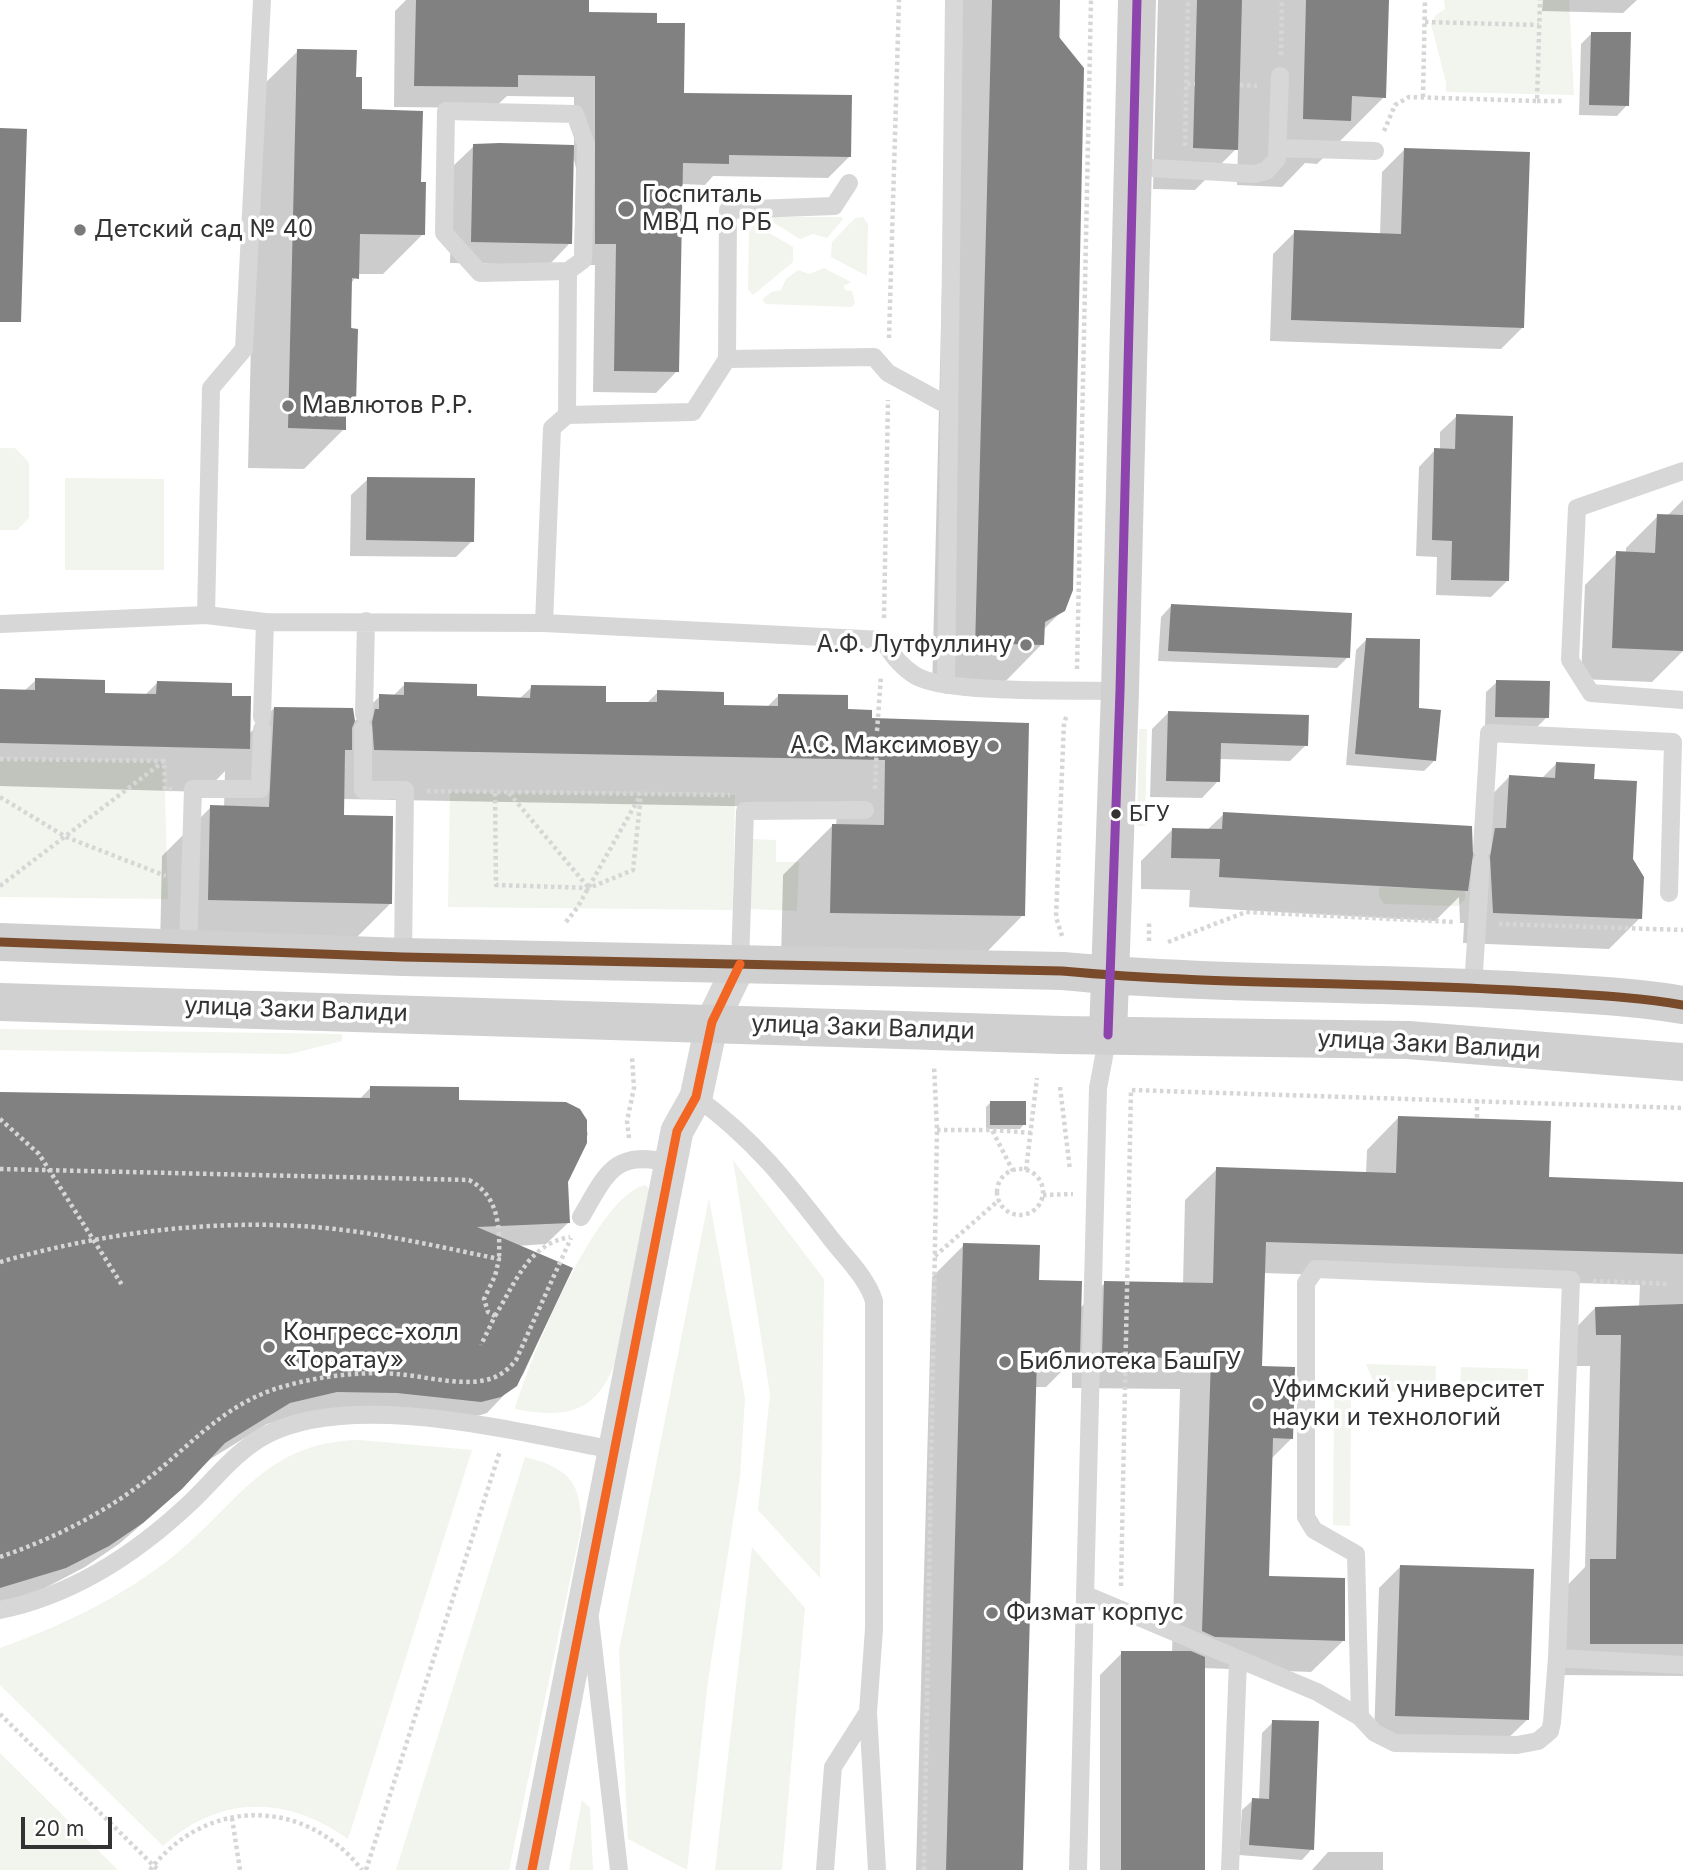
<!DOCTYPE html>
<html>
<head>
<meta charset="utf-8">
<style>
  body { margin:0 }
  #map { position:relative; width:1683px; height:1870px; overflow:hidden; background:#fff; font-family:Inter,sans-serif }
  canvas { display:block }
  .scale { position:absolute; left:21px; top:1817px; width:91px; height:32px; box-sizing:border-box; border:4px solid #333; border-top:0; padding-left:9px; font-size:21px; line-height:24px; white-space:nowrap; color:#333; -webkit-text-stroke:5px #fff; paint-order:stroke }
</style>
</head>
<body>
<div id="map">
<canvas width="1683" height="1870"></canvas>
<div class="scale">20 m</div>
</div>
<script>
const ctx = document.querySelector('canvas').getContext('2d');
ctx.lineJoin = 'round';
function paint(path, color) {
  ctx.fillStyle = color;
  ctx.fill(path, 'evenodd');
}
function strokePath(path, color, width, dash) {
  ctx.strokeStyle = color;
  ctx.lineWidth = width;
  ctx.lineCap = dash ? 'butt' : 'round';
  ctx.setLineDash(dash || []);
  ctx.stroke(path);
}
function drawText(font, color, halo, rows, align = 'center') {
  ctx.font = font + ' Inter,sans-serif';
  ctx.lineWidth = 7;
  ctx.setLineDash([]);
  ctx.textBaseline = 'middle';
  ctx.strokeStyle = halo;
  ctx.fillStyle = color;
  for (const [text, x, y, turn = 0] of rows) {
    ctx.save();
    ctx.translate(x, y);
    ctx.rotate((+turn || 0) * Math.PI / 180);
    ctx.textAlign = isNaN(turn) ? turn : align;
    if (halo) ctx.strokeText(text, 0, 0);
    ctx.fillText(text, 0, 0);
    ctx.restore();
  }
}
paint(new Path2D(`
  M1444 0H1569L1574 95 1446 92V82L1431 24 1436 15 1445 9Z
  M773 217H842L843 219 827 238 813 234 800 239 771 221Z
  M863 217 868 224 867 276 831 257 832 242 855 218Z
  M754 224 793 247V262L753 295 748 289 749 231Z
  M824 268 851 282 844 286 845 290 852 291 855 303 852 307 766 304 762 300 771 292 781 290 786 279 798 270 809 274Z
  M0 448H15L29 462V518L17 530H0Z
  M65 478 164 479V570H65Z
  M1139 729H1147L1145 826H1137Z
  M0 759 164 761 168 899 0 897Z
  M450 792 735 795 733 910 448 907Z
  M752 839 776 840V862H799L797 911 750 909Z
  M1379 887 1465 890V899L1458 906 1384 904 1379 896Z
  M0 1029 342 1034V1041L290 1054 0 1050Z
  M733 1160 824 1279 820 1578 758 1510 770 1394Z
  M646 1185 650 1191 619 1352C600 1410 573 1420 515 1409 528 1363 597 1193 646 1185Z
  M709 1198 745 1398 740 1477 708 1681 687 1870 628 1839 619 1651Z
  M1366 1364 1436 1366 1435 1393 1377 1391Z
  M1461 1367 1528 1369 1527 1396 1460 1394Z
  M1334 1400H1351L1350 1526 1333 1525Z
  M360 1440 472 1450 348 1839C287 1795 219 1795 163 1846L0 1685V1648C59 1627 116 1600 166 1562 237 1508 261 1442 360 1440Z
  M525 1457C568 1468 582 1481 581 1528L509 1870H396Z
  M752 1547 805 1608 782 1870H715Z
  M0 1753 118 1870H0Z
  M582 1800 590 1808 593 1870H569Z`), '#f1f5ed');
paint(new Path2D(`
  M406 0H588L587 14 655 24 682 94 850 156 828 178 713 176 705 185 681 184 677 371 656 393 593 392 595 265H574L576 168 573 156 570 243 549 265 450 263 452 167 474 146 574 147V97L507 96 494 108 394 107 395 11Z
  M949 0H1060L1063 610 1043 630 1042 644 999 688 962 692 932 691Z
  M1158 0H1387L1384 97 1317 164 1305 163 1282 187 1237 185 1238 147 1195 190 1153 189Z
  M1543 0H1637L1623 13 1542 11Z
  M1592 33 1627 105 1617 116 1579 115 1581 44Z
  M298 51 354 79 360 111 419 184 423 234 383 274H358L350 285 354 404 344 414V429L304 469 248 468 257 91Z
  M1404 150 1523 327 1501 349 1270 341 1273 254 1295 232 1380 235 1382 172Z
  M1457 416 1507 581 1491 597 1436 595 1437 557 1416 556 1419 467 1435 450H1440V432Z
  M368 479 472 541 456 557 350 556 351 495Z
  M1683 500V651L1652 682 1581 679 1585 585 1617 553 1626 554V548L1658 516H1667Z
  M1171 606 1348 657 1337 668 1158 661 1161 617Z
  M1366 640 1417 710 1435 760 1424 771 1346 765 1356 650Z
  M36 680 103 694 144 696 157 683 230 697 249 734 274 708 354 722 380 696H393L405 684 475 698 519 699 532 687 604 703 646 704 658 692 722 707 766 708 779 695 846 711 870 720 1023 915 974 965 781 961 783 875 832 826H836L837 808 342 799V816L391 903 342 952 160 948 162 856 211 807 224 808 225 771 205 792 0 786V691H24Z
  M1497 682 1547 717 1536 728 1485 727 1486 692Z
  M1168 713 1306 745 1290 761 1219 759 1218 781 1202 798 1150 797 1152 729Z
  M1556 764 1592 780 1631 859 1640 918 1609 949 1463 943 1464 923H1460L1459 897 1435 921 1189 907 1190 890 1141 889V861L1172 830H1207L1224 814 1471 854 1475 850 1478 809 1509 777 1541 779Z
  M371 1087 457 1102 582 1115 588 1134 566 1182 568 1223 546 1244 516 1246 571 1269 523 1375 487 1413 458 1422 315 1413 267 1424 204 1463 158 1510 119 1544 85 1567 43 1589 0 1604V1099L359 1100Z
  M991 1102 1024 1124 1020 1129H986V1107Z
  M1398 1118 1547 1179 1683 1183V1676L1559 1675 1560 1593 1585 1567 1590 1366H1565L1564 1340 1595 1308 1639 1307 1640 1285 1263 1273 1260 1367 1291 1439 1271 1459 1267 1577 1343 1641 1311 1672 1203 1668V1870H1100V1675L1122 1653H1172L1180 1389 1072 1388V1361L1046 1387H1035L1022 1870H916L932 1277 964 1245 1038 1282 1079 1309 1105 1283 1183 1284 1185 1200 1217 1169 1366 1174 1367 1150Z
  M1401 1566 1527 1720 1505 1741 1374 1737 1379 1588Z
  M1273 1722 1312 1849 1302 1860 1239 1855 1242 1810 1253 1800H1259L1262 1733Z
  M1328 1852H1383V1870H1312Z`), '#0003');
paint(new Path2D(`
  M416 0H589V12L657 13V23H685L684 93 852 95 851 157 729 155V164L683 163 679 372 614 371 616 244H595V76L518 75V87L414 86Z
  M992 0H1060L1059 37 1084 68 1073 590 1065 611 1045 622 1044 645 1008 644V649H975Z
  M1197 0H1242L1238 150 1193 148Z
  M1306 0H1389L1386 98 1352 96 1351 121 1303 119Z
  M1591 32H1631L1629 106 1589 105Z
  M297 49 357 50 356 77H362V109L423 111 421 182H426L425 235 360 234 359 279 352 278 351 328 358 329 356 405 346 404V430L288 428Z
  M0 128 27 129 21 322H0Z
  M500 143 574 145 572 244 471 242 473 144Z
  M1404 148 1530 152 1524 328 1291 320 1294 230 1401 234Z
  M1456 414 1513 416 1509 581 1451 580 1452 541 1432 540 1434 448 1455 449Z
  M367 477 475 478 474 542 366 540Z
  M1657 514 1683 515V651L1612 648 1616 551 1655 553Z
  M1171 604 1352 613 1350 658 1168 651Z
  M1366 638 1420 639 1419 708 1441 710 1436 761 1355 754Z
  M35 678 105 680V693L156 694 157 681 232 683V696H251L250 749 0 743V689L35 690Z
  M1496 680 1550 681 1549 718 1495 717Z
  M404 682 477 684V696L530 698 531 685 606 686V702H657V690L724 692V705L778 706V694L848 695V709L872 710V718L1029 723 1025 916 830 913 832 824 884 825 885 760 374 750 372 722 375 709H379V694L404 695Z
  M274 707 353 708 355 721 352 728V750H345L344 815 393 816 392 904 208 900 210 805 269 807Z
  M1168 711 1309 715 1308 746 1221 743 1220 782 1166 781Z
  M1556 762 1595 764 1594 779 1637 781 1633 859 1644 877 1642 919 1493 913 1490 857 1495 828H1506L1509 775 1555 778Z
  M1223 812 1472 826 1473 855 1468 891 1219 877 1220 859 1171 858 1172 828 1222 829Z
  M370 1086 459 1087V1100L566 1102 580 1109 587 1120V1143L568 1182 570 1223 477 1227 573 1268 517 1386 501 1397 481 1402 397 1393 337 1392 290 1403 225 1443 182 1489 143 1523 109 1546 66 1568 0 1588V1092L370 1098Z
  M990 1101H1026V1125H990Z
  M1398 1116 1551 1121 1549 1177 1683 1182V1254L1266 1242 1262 1366 1295 1367 1293 1439 1273 1438 1269 1576 1345 1578V1641L1215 1637 1202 1631 1211 1358 1102 1357 1104 1281 1213 1283 1216 1167 1396 1173Z
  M963 1243 1040 1245 1039 1280 1082 1281 1080 1356H1037L1023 1870H946Z
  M1683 1304V1644H1590V1559H1616L1621 1335H1596L1595 1307Z
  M1400 1565 1534 1569 1529 1720 1395 1716Z
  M1121 1651H1191L1205 1657V1870H1121Z
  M1272 1720 1319 1721 1314 1850 1249 1845 1252 1798 1269 1799Z`), '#818181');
strokePath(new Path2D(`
  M1425 22 1539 25
  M1281 55 1282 0
  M1187 84H1195
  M1240 85 1257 86
  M1423 97 1425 0
  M1537 101H1565
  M1384 131 1395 105 1409 97 1537 101 1540 0
  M1185 146 1188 0
  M889 338 899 0
  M884 618 888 400
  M1077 669 1091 0
  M877 731 881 676
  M0 759 164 761 165 789H172
  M875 789 877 744
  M427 791 730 795
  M495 793 496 885 589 888 633 870 641 794
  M509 793 588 887
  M0 797 66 837 166 876
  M0 886 164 761
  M566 922 577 908 640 796
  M1499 924 1683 930
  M1062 936 1056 917 1064 723 1067 715
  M1149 941V920
  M1168 942 1246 912 1455 922
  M1060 1087 1070 1170
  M1477 1100V1118
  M0 1119 39 1154 122 1285
  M937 1130H992L1013 1171
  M993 1130 1032 1133
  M629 1138 627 1121 634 1088 632 1056
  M0 1169 469 1180C499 1196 500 1227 499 1259
  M997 1192a23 23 0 1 1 46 0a23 23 0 1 1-46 0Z
  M1026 1170 1037 1078
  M1043 1195 1073 1194
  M935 1256 999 1200
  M0 1262C105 1232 217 1218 326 1228 384 1234 441 1247 499 1259L495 1276 484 1299 488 1312 495 1316 481 1345
  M1593 1281 1670 1284
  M495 1316C516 1282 528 1244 570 1237
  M0 1557C49 1540 95 1518 137 1487 184 1453 218 1408 275 1389 313 1377 356 1371 396 1374 424 1376 458 1386 486 1380 499 1377 508 1370 516 1360L571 1238
  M1121 1586 1131 1090 1683 1108
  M0 1714 158 1870
  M232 1818 240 1870
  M150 1870C207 1796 306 1798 362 1870
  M366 1870 500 1451
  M924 1870 937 1130 934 1065`), '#d6d6d6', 4.5, [3.5, 3.5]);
strokePath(new Path2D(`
  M1278 148 1375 151
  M1134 167 1254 174 1266 171 1277 159 1280 76
  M727 359 874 357 888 373 947 405
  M567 415 693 412 727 359 728 210 834 206 849 183
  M1683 471 1577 508 1570 660 1591 693 1683 700
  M206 615 211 388 244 349 262 0
  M544 623 552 428 567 415 568 271 480 273 444 233 446 111 575 114 586 145 583 260 568 271
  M0 624 206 615 265 622 544 623 883 640C891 654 901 667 916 676 947 694 1078 690 1120 691
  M946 685 954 0
  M364 714 366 621
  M262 717 265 622
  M363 729V790H405L403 957
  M1482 849 1489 733 1673 742 1669 893
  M188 950 193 789H260L262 729
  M740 964 745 811 865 810
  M1473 987 1481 863
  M696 1097C754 1139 789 1184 832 1240 847 1259 867 1278 874 1301V1629L868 1712 877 1870
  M581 1217C607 1173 614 1149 670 1163
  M1086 1595 1317 1692 1360 1717 1375 1733 1395 1743 1517 1745 1538 1741 1550 1731 1552 1722 1557 1658 1683 1665
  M0 1610C74 1595 136 1554 191 1502 215 1479 236 1451 266 1435 354 1389 519 1433 615 1450
  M590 1619 619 1870
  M1360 1717 1356 1554 1314 1530 1306 1517V1283L1316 1269 1571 1280 1557 1658
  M825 1870 833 1767 868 1712
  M1078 1870 1098 1088 1108 1035
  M1230 1870 1238 1661`), '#d7d7d7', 18);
strokePath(new Path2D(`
  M532 1870 677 1131 696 1097 712 1022 740 964`), '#d7d7d7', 33);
strokePath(new Path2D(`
  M0 942 403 957 1062 971C1223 986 1384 981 1545 992 1591 995 1637 997 1683 1005
  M0 1002 1062 1035 1408 1040 1683 1062
  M1108 1035 1120 691 1137 0`), '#d0d0d0', 38);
strokePath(new Path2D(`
  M0 942 403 957 1062 971C1223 986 1384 981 1545 992 1591 995 1637 997 1683 1005`), '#7a4b2a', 9);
strokePath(new Path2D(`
  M1108 1035 1120 691 1137 0`), '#8e44ad', 9);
strokePath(new Path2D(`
  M532 1870 677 1131 696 1097 712 1022 740 964`), '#f26522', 9);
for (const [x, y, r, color] of [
  [626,209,9,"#7a7a7a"],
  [80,230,7,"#7a7a7a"],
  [288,406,7,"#7a7a7a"],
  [1026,645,7,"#7a7a7a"],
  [993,746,7,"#7a7a7a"],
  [1116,814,6,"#333"],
  [269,1347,7,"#7a7a7a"],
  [1005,1362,7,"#7a7a7a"],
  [1258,1404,7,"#7a7a7a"],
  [992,1613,7,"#7a7a7a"]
]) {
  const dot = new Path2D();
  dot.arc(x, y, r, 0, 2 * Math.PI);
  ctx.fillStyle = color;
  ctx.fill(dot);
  strokePath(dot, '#fff', 2.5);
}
drawText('22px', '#333', '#fff', [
  ["БГУ",1129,814]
], 'left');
drawText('24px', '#333', '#fff', [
  ["Госпиталь",642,195],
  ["МВД по РБ",642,223],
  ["Детский сад № 40",94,230],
  ["Мавлютов Р.Р.",302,406],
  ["А.Ф. Лутфуллину",1012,645,"right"],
  ["А.С. Максимову",979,746,"right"],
  ["Конгресс-холл",283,1333],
  ["«Торатау»",283,1361],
  ["Библиотека БашГУ",1019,1362],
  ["Уфимский университет",1272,1390],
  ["науки и технологий",1272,1418],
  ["Физмат корпус",1006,1613]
], 'left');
drawText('24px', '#333', '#fff', [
  ["улица Заки Валиди",296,1010,2],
  ["улица Заки Валиди",863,1028,2],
  ["улица Заки Валиди",1429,1045,3]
]);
</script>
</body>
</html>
